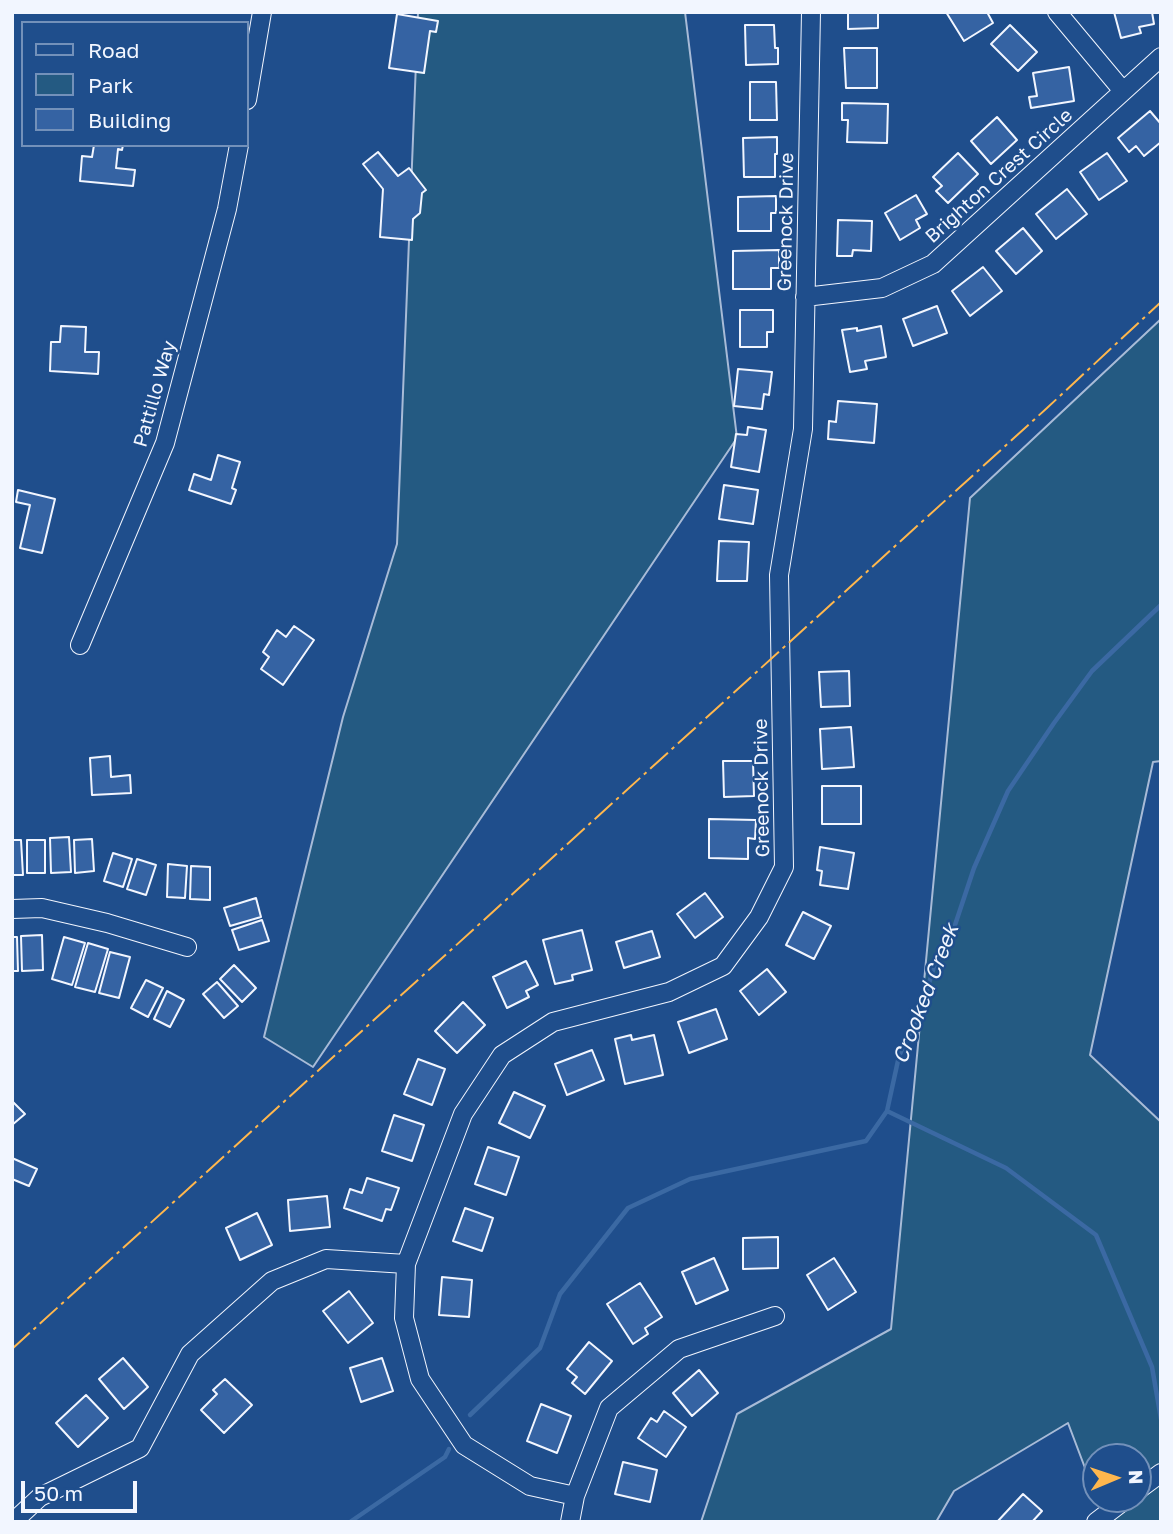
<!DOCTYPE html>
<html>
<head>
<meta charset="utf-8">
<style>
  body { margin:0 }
  #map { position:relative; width:1173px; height:1534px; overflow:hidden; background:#1f4e8c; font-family:"Golos Text",sans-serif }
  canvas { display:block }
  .frame { position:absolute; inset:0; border:14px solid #f2f6ff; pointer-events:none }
  .legend { position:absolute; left:21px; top:21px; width:228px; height:126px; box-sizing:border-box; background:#1f4e8c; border:2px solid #7391ba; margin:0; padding:9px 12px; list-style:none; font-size:21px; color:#f2f6ff }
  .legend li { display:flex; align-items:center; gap:14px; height:35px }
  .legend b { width:35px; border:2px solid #7391ba }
  .north { position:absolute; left:1082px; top:1443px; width:70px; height:70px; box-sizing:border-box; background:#1f4e8c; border:2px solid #7391ba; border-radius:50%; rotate:88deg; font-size:19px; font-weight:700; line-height:28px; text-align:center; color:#f2f6ff }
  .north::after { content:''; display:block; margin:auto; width:24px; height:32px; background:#ffb74d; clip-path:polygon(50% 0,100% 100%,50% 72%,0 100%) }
  .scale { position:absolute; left:21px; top:1481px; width:116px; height:32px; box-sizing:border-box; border:4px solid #f2f6ff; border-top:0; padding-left:9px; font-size:21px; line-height:24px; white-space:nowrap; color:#f2f6ff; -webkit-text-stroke:5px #1f4e8c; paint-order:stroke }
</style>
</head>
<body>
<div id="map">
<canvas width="1173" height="1534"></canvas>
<div class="frame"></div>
<ul class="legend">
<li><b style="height:9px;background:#1f4e8c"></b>Road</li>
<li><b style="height:19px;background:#245a82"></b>Park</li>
<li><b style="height:19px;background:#3563a3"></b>Building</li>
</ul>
<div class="north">N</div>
<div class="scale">50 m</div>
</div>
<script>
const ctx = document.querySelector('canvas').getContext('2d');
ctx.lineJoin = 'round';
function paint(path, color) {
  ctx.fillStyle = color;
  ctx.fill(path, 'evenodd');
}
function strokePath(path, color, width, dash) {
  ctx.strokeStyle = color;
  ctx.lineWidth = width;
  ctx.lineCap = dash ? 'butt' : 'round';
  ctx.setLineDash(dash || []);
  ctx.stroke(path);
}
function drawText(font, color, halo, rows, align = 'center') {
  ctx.font = font + ' "Golos Text",sans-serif';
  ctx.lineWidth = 5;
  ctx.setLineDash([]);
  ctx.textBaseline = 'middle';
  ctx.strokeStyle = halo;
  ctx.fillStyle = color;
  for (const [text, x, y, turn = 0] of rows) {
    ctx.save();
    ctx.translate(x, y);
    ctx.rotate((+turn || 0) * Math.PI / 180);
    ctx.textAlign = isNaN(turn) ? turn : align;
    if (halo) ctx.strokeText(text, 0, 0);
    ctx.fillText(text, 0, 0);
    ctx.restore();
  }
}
const green = new Path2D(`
  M418 12H685L737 438 313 1067 264 1037 343 717 397 544Z
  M1161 319V761L1153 762 1090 1055 1161 1122V1522H1105L1097 1499H1138V1457H1096V1497L1068 1423 954 1491 936 1522H701L737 1414 891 1329 970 498Z`);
paint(green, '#245a82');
strokePath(green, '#a8bbd7', 2);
strokePath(new Path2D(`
  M887 1111 1006 1168 1096 1235 1152 1367 1161 1419
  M470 1415 540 1348 560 1294 628 1208 690 1179 866 1141 887 1111 899 1056 920 1013 933 970 954 928 974 868 1008 791 1054 723 1092 671 1161 605
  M350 1522 445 1457 449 1449`), '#3b69a3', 4.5);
const building = new Path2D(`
  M848 12H878V28L848 29Z
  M946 12H987L993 23 964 41Z
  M1114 12H1152L1154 24 1139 27 1141 33 1121 38Z
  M397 14 438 21 436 32 430 31 424 73 389 68Z
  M745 25H774L775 48H778V64L746 65Z
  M1010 25 1037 52 1018 71 991 44Z
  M844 48H877V88H846Z
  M1069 67 1074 101 1031 108 1029 97 1037 96 1033 73Z
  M750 82H776L777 120H750Z
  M842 103 888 104 887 143 847 142 848 120H842Z
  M1150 111 1161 124V142L1144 156 1136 146 1129 152 1118 138Z
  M997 117 1017 140 991 164 971 141Z
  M777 137V154H775V177H744L743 138Z
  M94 145H123L122 150 118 149 116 168 135 170 133 186 80 181 82 156 92 157Z
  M378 152 398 176 409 168 426 190 422 193 420 213 413 219 412 240 380 237 383 189 363 164Z
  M958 153 978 174 948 203 936 191 942 186 933 177Z
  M1107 153 1127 181 1099 200 1080 172Z
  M1067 189 1087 214 1056 239 1036 214Z
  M916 195 927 214 916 220 920 228 900 240 885 213Z
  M776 196V213H771V231H738V197Z
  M838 220 872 221 871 251 853 250 852 256H837Z
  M1023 228 1042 251 1016 274 996 251Z
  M779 250V268H771V289H733V251Z
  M983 267 1002 291 970 316 952 291Z
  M937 306 947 333 913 346 903 319Z
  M740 310H773V332H767V347H740Z
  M61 326 86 327 85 352H99L98 374 50 371 51 342H60Z
  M881 326 886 357 865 361 867 369 850 372 842 330 857 328V331Z
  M738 369 772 372 769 395 764 394 762 409 734 406Z
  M838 401 877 404 874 443 828 439 829 421 836 422Z
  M748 427 766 430 759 472 731 467 736 434 747 435Z
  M218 455 240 462 232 488 236 490 231 504 189 490 194 474 211 480Z
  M724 485 758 490 753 524 719 519Z
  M18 490 55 499 42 553 20 548 30 505 16 502Z
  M719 541 749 542 747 581H717Z
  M294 626 314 640 283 685 261 669 269 657 263 652 277 630 286 637Z
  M849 671 850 706 821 707 819 672Z
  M851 727 854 767 822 769 820 729Z
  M110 756 111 777 130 775 131 793 92 795 90 758Z
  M723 761H753L754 796 724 797Z
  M822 786H861V824H822Z
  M709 819 756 820 755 839 748 838V859L709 858Z
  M69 837 71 872 51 873 50 838Z
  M92 839 94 871 75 873 74 840Z
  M12 840H21L23 875H12Z
  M27 840H45V873H27Z
  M820 847 854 853 848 889 820 885 822 871 817 870Z
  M113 853 132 859 123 887 104 881Z
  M137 859 156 865 146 895 127 889Z
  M168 864 187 866 185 898 167 897Z
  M191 866 210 867V900L190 899Z
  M705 893 723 917 695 938 677 914Z
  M256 898 261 917 230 926 224 908Z
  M803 912 831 926 814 959 786 945Z
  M262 920 269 941 239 950 232 930Z
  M582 930 592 970 572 975 573 980 555 984 543 940Z
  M652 931 660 957 624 968 616 942Z
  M42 935 43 970 22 971 21 936Z
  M12 937H17L18 971H12Z
  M64 937 85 943 72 985 52 979Z
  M88 943 108 949 95 992 75 987Z
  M110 952 130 957 119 998 99 993Z
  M526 961 538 985 526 991 529 997 507 1008 493 977Z
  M234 965 256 988 242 1002 220 979Z
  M767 969 786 992 759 1015 740 991Z
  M146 980 163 988 148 1017 131 1008Z
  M217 982 238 1006 224 1018 203 994Z
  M167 991 184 1000 170 1027 154 1019Z
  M463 1002 485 1025 457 1053 435 1031Z
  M716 1009 727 1039 689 1053 678 1022Z
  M631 1035 632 1040 654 1035 663 1075 625 1084 615 1039Z
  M592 1050 604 1080 567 1095 555 1064Z
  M418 1059 445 1069 432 1105 404 1094Z
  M514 1092 545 1106 530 1138 499 1123Z
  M12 1101 25 1114 12 1125Z
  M394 1115 424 1125 412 1161 382 1151Z
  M488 1147 519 1157 506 1195 475 1184Z
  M12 1158 37 1169 29 1186 12 1179Z
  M367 1178 399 1188 391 1210 386 1209 382 1221 344 1208 350 1189 362 1193Z
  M327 1196 330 1227 290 1231 288 1200Z
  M465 1208 493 1218 482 1251 453 1241Z
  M257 1213 272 1245 240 1260 226 1228Z
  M778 1237V1268L743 1269V1238Z
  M714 1258 728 1290 696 1304 682 1272Z
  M834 1258 856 1292 828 1310 807 1275Z
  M442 1277 472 1280 469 1317 439 1315Z
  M640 1283 662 1317 645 1328 648 1334 633 1344 607 1304Z
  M349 1291 373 1323 348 1343 323 1311Z
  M589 1342 612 1361 585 1394 572 1383 577 1377 567 1369Z
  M123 1358 148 1387 124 1409 99 1379Z
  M382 1358 393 1391 361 1402 350 1368Z
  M699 1370 718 1393 692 1416 673 1393Z
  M225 1379 252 1405 224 1433 201 1410 217 1394 213 1390Z
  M86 1395 108 1418 78 1447 56 1423Z
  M541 1404 571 1416 557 1453 527 1441Z
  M664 1411 686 1427 666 1457 638 1438 651 1418 657 1422Z
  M623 1462 657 1470 650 1502 615 1494Z
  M1023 1494 1042 1511 1032 1522H997Z`);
paint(building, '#3563a3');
strokePath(building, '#f2f6ff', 2);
const minor = new Path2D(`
  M1057 12 1123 91
  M247 100 262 12
  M805 297 882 288 933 264 1161 57
  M80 645 165 443 227 209 239 145
  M12 909 42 908 107 923 187 947
  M1138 1490 1161 1473
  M575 1496 530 1486 464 1445 420 1379 404 1318 406 1264 463 1114 502 1055 553 1022 669 992 723 966 759 917 784 867 779 575 803 429 811 12
  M13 1522 40 1497 140 1448 190 1354 272 1281 326 1259 406 1264
  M570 1522 575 1496 609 1408 679 1349 775 1316
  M1096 1522 1126 1499`);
strokePath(minor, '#f2f6ff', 20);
strokePath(minor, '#1f4e8c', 18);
strokePath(new Path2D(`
  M12 1349 1047 408 1161 302`), '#ffb74d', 2, [24, 5, 3.5, 5]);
drawText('19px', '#f2f6ff', '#1f4e8c', [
  ["Brighton Crest Circle",999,176,-42],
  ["Greenock Drive",786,222,-89],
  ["Pattillo Way",155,394,-74],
  ["Greenock Drive",762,788,-91]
]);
drawText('italic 21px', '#f2f6ff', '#1f4e8c', [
  ["Crooked Creek",926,994,-69]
]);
</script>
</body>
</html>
